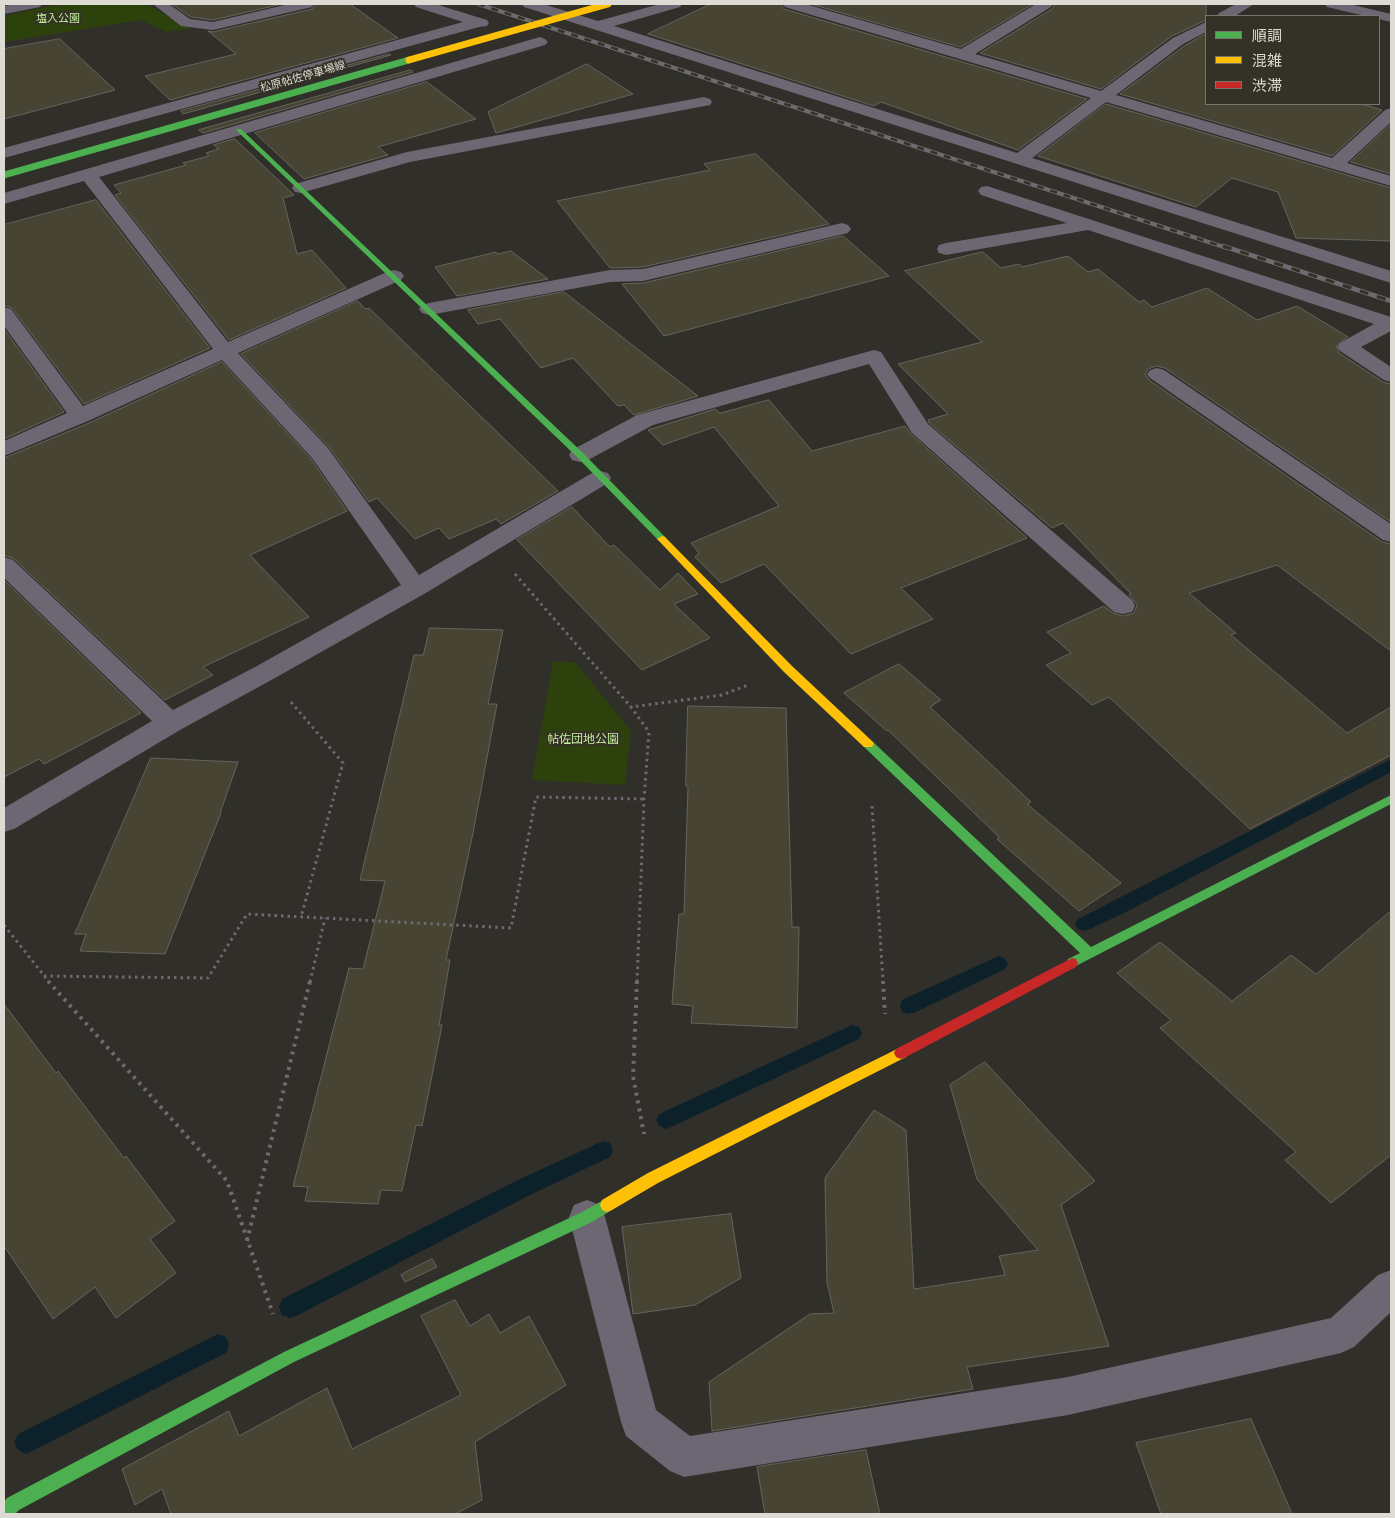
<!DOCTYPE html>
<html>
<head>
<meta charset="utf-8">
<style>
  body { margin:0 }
  #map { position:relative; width:1395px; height:1518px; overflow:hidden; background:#302f2a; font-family:Helvetica,"Noto Sans JP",sans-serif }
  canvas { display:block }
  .frame { position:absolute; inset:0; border:5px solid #dddbd4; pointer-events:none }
  .legend { position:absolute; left:1205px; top:15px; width:175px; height:90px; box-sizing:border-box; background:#343126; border:1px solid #78756c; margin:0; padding:6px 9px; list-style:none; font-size:15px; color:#dddbd4 }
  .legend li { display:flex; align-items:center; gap:10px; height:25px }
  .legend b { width:25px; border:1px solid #78756c }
</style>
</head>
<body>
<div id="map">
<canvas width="1395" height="1518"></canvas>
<div class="frame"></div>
<ul class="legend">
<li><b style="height:6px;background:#4caf50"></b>順調</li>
<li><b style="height:6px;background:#ffc107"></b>混雑</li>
<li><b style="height:6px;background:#c62828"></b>渋滞</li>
</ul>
</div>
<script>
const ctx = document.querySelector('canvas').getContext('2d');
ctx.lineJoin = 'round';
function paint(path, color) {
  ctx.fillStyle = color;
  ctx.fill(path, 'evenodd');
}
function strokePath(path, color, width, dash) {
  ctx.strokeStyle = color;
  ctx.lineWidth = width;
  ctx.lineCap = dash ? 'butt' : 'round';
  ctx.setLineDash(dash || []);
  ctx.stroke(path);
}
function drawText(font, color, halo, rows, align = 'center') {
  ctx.font = font + ' Helvetica,"Noto Sans JP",sans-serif';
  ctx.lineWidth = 4;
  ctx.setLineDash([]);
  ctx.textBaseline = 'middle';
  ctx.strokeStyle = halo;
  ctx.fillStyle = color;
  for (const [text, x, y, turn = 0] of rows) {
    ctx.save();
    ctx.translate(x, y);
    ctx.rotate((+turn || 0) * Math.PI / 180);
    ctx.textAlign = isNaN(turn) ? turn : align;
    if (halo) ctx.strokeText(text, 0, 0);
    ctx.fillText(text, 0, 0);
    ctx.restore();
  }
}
paint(new Path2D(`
  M59 4H146L190 29 166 32 141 20 4 42V16Z
  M553 661 576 663 631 731 625 785 532 780Z`), '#2d410d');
paint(new Path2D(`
  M1391 759V772L1128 911 1090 929 1084 931 1078 929 1075 924 1078 919Z
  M999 956 1005 959 1008 964 1005 969 916 1012 909 1014 902 1012 900 1006 902 1000Z
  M852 1025 859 1027 862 1033 859 1039 673 1126 666 1129 659 1126 656 1120 659 1114Z
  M603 1141 610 1143 613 1150 610 1157 532 1194 298 1315 290 1318 282 1315 279 1307 282 1299 518 1180Z
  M218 1334 226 1337 229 1345 226 1353 34 1450 26 1454 18 1450 14 1442 18 1434Z`), '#0d212b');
const building = new Path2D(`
  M172 4H282L213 20 191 17Z
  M316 4H350L398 38 170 100 145 76 236 54 208 31 213 32 312 9Z
  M711 4H781L784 9 1087 99 1018 150 881 102 874 106 648 34Z
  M811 4H1033L961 47Z
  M1055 4H1206V20L1172 36 1101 89 980 53 1052 9Z
  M1206 34V104H1362L1382 110 1332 156 1120 94 1184 46Z
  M60 39 115 90 4 119V49Z
  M389 54 391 55 183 114 181 111Z
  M587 64 633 94 496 133 488 112Z
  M411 70 413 72 203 133 199 130Z
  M427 82 476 119 378 147 388 155 304 179 255 133Z
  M1106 104 1391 188V241L1296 238 1278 192 1232 178 1196 207 1038 156Z
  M1391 124V174L1351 162Z
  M235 139 294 195 283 198 297 254 312 250 346 288 229 340 115 195 121 193 114 185 186 165 183 163 209 156 206 153 219 149 214 145Z
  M756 154 829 224 643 267 610 268 557 201 710 170 704 164Z
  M96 200 210 348 84 404 12 308 4 305V225Z
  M843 236 889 276 664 336 622 284 643 283Z
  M511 251 548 279 457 296 435 267 496 252 497 254Z
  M983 252 1001 268 1019 264 1022 267 1068 256 1088 272 1098 269 1139 302 1144 300 1152 307 1207 288 1257 320 1297 306 1348 337 1336 346 1339 353 1383 382 1391 384V522L1165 368 1156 366 1148 369 1145 374 1149 380 1382 542 1391 544V651L1277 565 1189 593 1236 633 1231 635 1347 733 1391 707V755L1250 829 1109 697 1092 705 1046 665 1071 653 1047 632 1104 606 1113 613 1123 616 1134 613 1137 605 1129 595 1131 594 1063 523 1052 528 929 423 928 420 948 414 898 364 982 342 905 271Z
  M564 292 698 396 634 415 624 405 618 406 573 358 541 368 500 319 478 324 468 310Z
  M358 301 365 309 369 308 558 491 501 524 496 519 449 539 439 528 415 539 377 498 369 502 329 447 241 354Z
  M4 329 64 412 4 439Z
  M222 362 311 459 347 511 250 555 309 617 203 667 213 675 165 700 14 559 4 555V458L89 423Z
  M769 400 812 451 905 426 911 434 1027 538 901 588 933 619 851 654 764 564 721 583 695 557 699 553 691 543 779 506 714 427 663 445 648 430 715 409 720 413Z
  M572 507 610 547 614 545 660 590 678 573 698 594 674 604 710 638 642 670 517 540Z
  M4 580 141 713 44 764 39 759 4 777Z
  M430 628 503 630 488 704H497L473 833 446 960H450L439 1025H442L422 1126 416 1125 402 1191 381 1190 378 1204 305 1201 308 1187 293 1186 349 968 363 969 385 881 360 880 414 655H423Z
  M899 664 941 700 930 707 1031 802 1027 804 1121 883 1079 911 997 839 999 837 888 730 887 731 844 693Z
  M688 706 786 708 792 927H799L797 1028 691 1023 693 1006 672 1004 679 914H684L688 787 686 786Z
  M151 758 238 762 220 813H221L165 954 80 951 86 934H75Z
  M1391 911V1155L1331 1203 1285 1160 1296 1152 1160 1028 1171 1020 1117 973 1160 942 1232 1001 1291 955 1316 974Z
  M4 1004 56 1073 58 1071 124 1158 126 1156 175 1221 150 1239 176 1273 116 1318 95 1287 53 1319 4 1246Z
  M985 1062 1095 1181 1061 1205 1109 1346 967 1367 973 1389 712 1431 709 1382 810 1314 834 1313 827 1282 825 1178 874 1110 906 1130 914 1289 1005 1275 999 1256 1038 1250 977 1179 950 1085Z
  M731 1214 741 1278 695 1305 633 1314 622 1227Z
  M432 1259 437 1267 405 1282 401 1275Z
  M455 1300 470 1326 489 1314 500 1333 529 1316 566 1385 475 1442 482 1500 455 1514H171L162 1489 135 1505 122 1469 229 1411 239 1436 327 1388 352 1449 461 1395 421 1316Z
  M1251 1419 1292 1514H1161L1136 1443Z
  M866 1450 880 1514H765L757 1467Z`);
paint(building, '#484433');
strokePath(building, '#65645f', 1);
strokePath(new Path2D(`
  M515 574 631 707
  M291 702 343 763 301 917
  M872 806 883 982
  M4 925 49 982
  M44 976 208 978 247 914 511 928 536 797 644 799
  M310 982 325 918
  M637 982 644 799 649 732 631 707 722 695 748 685`), '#6e6a70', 3, [2.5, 4]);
strokePath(new Path2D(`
  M48 981 227 1181 273 1314
  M637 981 633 1076 644 1134
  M883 981 885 1014
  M247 1241 310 981`), '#6e6a70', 4, [3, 5]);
paint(new Path2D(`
  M14 4H42L40 7 4 14V6Z
  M153 4H169L190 19 213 22 289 4H314L312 7 213 30 181 26Z
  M414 4H435L487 20 489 23 487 26 479 27 4 158V148L463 22 416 7Z
  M522 4H543L598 21 660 4H682L680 7 614 26 1017 153 1091 98 785 7 783 4H805L961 49 1036 4H1053L1051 7 975 54 1101 91 1173 38 1206 22V32L1183 44 1116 95 1332 158 1385 110 1391 108V122L1347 163 1391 176V186L1106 102 1032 158 1391 271V283L524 7Z
  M1236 4H1254L1235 16H1217L1219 13Z
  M1325 4H1349L1391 14V22L1379 19V16H1365L1327 7Z
  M540 37 545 39 548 42 545 45 99 177 228 342 387 272 394 270 401 272 404 276 401 280 238 353 328 448 419 575 592 473 600 471 608 473 611 478 608 483 424 594 275 678 180 730 14 829 4 832V808L152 721 4 578V557L13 560 173 710 257 666 401 585 312 458 222 360 88 421 4 456V441L67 413 4 326V307L11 309 83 406 213 349 84 181 4 204V193Z
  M704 97 710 99 712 102 710 105 410 162 301 193 295 192 292 188 295 184 407 152Z
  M987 186 1391 317V331L1361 347 1391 367V382L1384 380 1340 351 1337 347 1340 343 1374 324 1088 230 946 255 939 253 937 249 939 245 946 243 1067 223 981 195 978 191 981 187Z
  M842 223 848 225 851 229 848 233 643 281 610 282 429 315 422 313 419 309 422 305 429 303 610 270 643 269Z
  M874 350 881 352 928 424 1132 600 1135 606 1132 612 1123 614 1114 612 912 433 869 364 653 425 588 460 580 462 572 460 569 455 572 450 637 415Z
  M1157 368 1164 370 1391 524V542L1383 540 1150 378 1147 374 1150 370Z
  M587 1200 600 1205 605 1217 656 1410 690 1436 1068 1377 1331 1318 1378 1275 1391 1270V1312L1354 1347 1341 1353 1068 1415 684 1477 670 1471 626 1436 621 1422 569 1217 574 1205Z`), '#6c6772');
paint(new Path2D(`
  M237 129H241L583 453 665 537 667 539 665 541H659L577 457 237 131Z
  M868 740 872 741 1091 947 1391 795V804L1072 968 1068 967 1066 963 1068 959 1080 953 864 747 862 744Z
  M607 1198 612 1200 614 1205 612 1210 592 1222 294 1362 19 1510 15 1514H4V1502L7 1498 284 1352 582 1212Z`), '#4caf50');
paint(new Path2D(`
  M662 536 665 537 792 666 872 741 874 744 872 747H864L784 672 659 541 657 539Z
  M901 1047 906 1049 908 1053 906 1057 658 1183 612 1210 607 1212 602 1210 600 1205 602 1200 648 1173Z`), '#ffc107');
paint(new Path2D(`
  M1072 958 1076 959 1078 963 1076 967 906 1057 901 1059 896 1057 894 1053 896 1049Z`), '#c62828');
const railFar1 = new Path2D(`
  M478 4 1227 248`);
const rail = new Path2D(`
  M1223 246 1391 301`);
strokePath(railFar1, '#6e6b70', 4);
strokePath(rail, '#6e6b70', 4.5);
strokePath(railFar1, '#343126', 2.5, [7]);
strokePath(rail, '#343126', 3, [9]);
strokePath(new Path2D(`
  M4 175 409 60`), '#4caf50', 7);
strokePath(new Path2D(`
  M409 60 608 4`), '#ffc107', 7);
drawText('11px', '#c1ec96', '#343126', [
  ["塩入公園",58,19]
]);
drawText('11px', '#dddbd4', '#343126', [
  ["松原帖佐停車場線",303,77,-16]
]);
drawText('12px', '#c1ec96', '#343126', [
  ["帖佐団地公園",583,740]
]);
</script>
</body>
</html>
